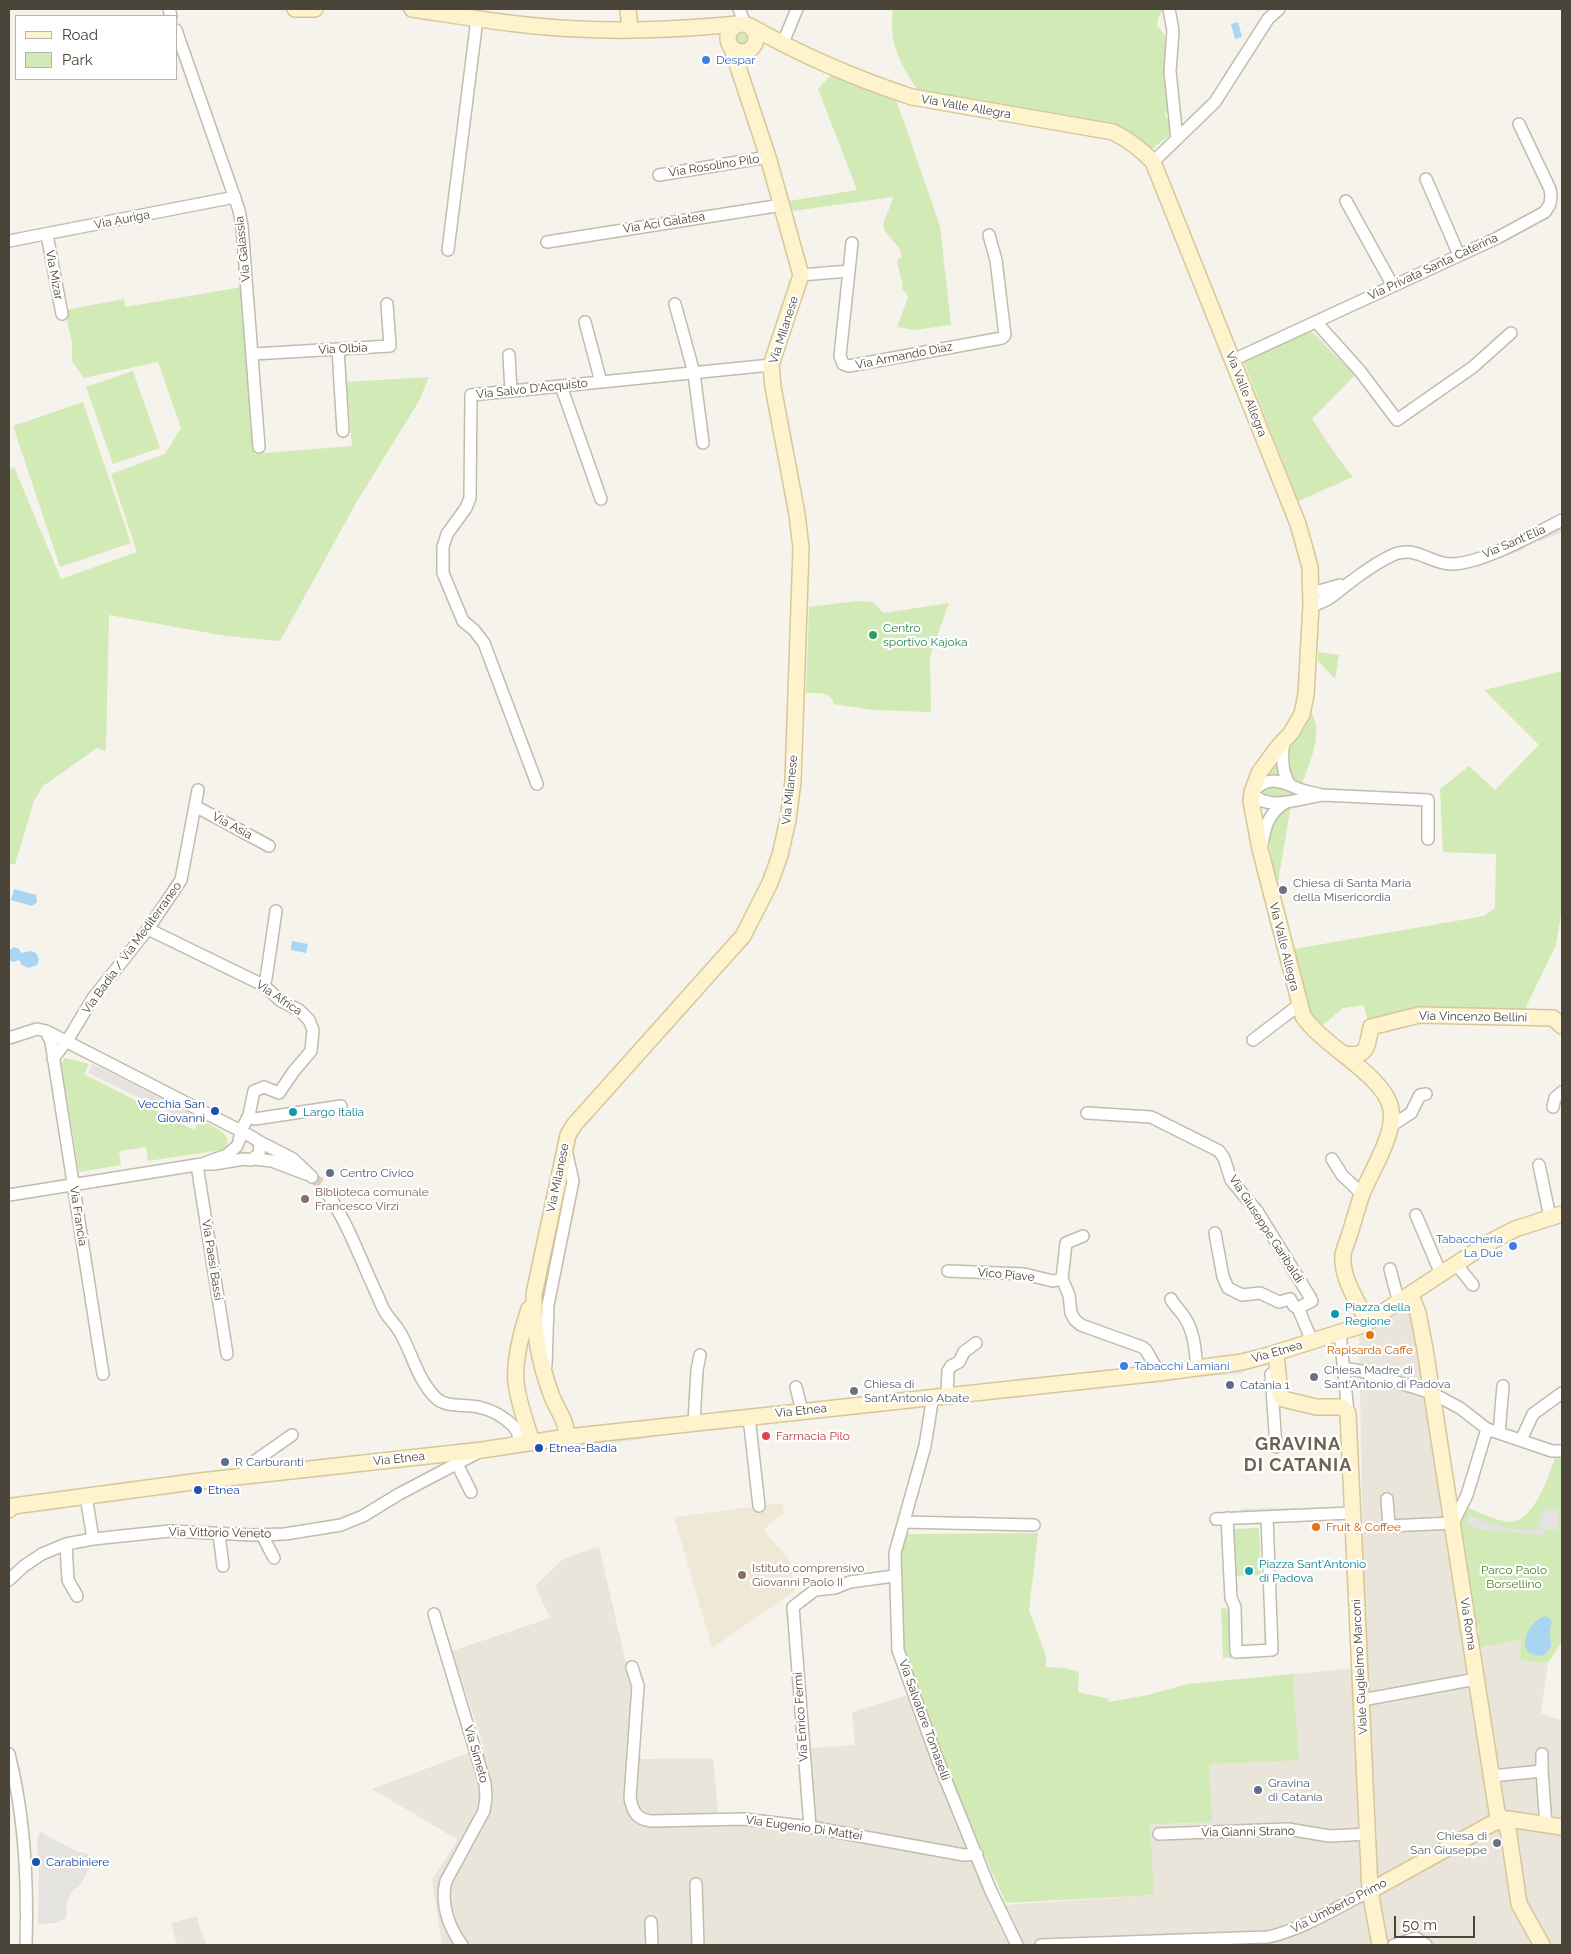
<!DOCTYPE html>
<html>
<head>
<meta charset="utf-8">
<style>
  body { margin:0 }
  #map { position:relative; width:1571px; height:1954px; overflow:hidden; background:#f6f3ec; font-family:Raleway,sans-serif }
  canvas { display:block }
  .frame { position:absolute; inset:0; border:10px solid #4b4439; pointer-events:none }
  .legend { position:absolute; left:15px; top:15px; width:162px; height:65px; box-sizing:border-box; background:#fff; border:1px solid #b7b4b0; margin:0; padding:6px 9px; list-style:none; font-size:15px; color:#4b4439 }
  .legend li { display:flex; align-items:center; gap:10px; height:25px }
  .legend b { width:25px; border:1px solid #b7b4b0 }
  .scale { position:absolute; left:1394px; top:1916px; width:81px; height:22px; box-sizing:border-box; border:2px solid #4b4439; border-top:0; padding-left:6px; font-size:15px; line-height:18px; white-space:nowrap; color:#4b4439; -webkit-text-stroke:4px #fff; paint-order:stroke }
</style>
</head>
<body>
<div id="map">
<canvas width="1571" height="1954"></canvas>
<div class="frame"></div>
<ul class="legend">
<li><b style="height:6px;background:#fff3cd"></b>Road</li>
<li><b style="height:14px;background:#d2eab5"></b>Park</li>
</ul>
<div class="scale">50 m</div>
</div>
<script>
const ctx = document.querySelector('canvas').getContext('2d');
ctx.lineJoin = 'round';
function paint(path, color) {
  ctx.fillStyle = color;
  ctx.fill(path, 'evenodd');
}
function strokePath(path, color, width, dash) {
  ctx.strokeStyle = color;
  ctx.lineWidth = width;
  ctx.lineCap = dash ? 'butt' : 'round';
  ctx.setLineDash(dash || []);
  ctx.stroke(path);
}
function drawText(font, color, halo, rows, align = 'center') {
  ctx.font = font + ' Raleway,sans-serif';
  ctx.lineWidth = 4.5;
  ctx.setLineDash([]);
  ctx.textBaseline = 'middle';
  ctx.strokeStyle = halo;
  ctx.fillStyle = color;
  for (const [text, x, y, turn = 0] of rows) {
    ctx.save();
    ctx.translate(x, y);
    ctx.rotate((+turn || 0) * Math.PI / 180);
    ctx.textAlign = isNaN(turn) ? turn : align;
    if (halo) ctx.strokeText(text, 0, 0);
    ctx.fillText(text, 0, 0);
    ctx.restore();
  }
}
paint(new Path2D(`
  M1410 1302 1477 1648 1521 1640 1540 1661 1548 1663 1541 1713 1562 1721V1945H442L432 1879 458 1840 372 1789 484 1747 452 1651 550 1618 535 1586 562 1560 599 1546 632 1689 641 1759 713 1758 718 1814 805 1823 810 1748 855 1745 852 1712 908 1695 1005 1905 1153 1895 1150 1824 1209 1764 1299 1759 1293 1674 1365 1667 1359 1335Z
  M197 1916 200 1929 207 1945H177L171 1923Z`), '#eae5da');
paint(new Path2D(`
  M782 1503 784 1513 764 1529V1532L789 1559 795 1591 712 1648 674 1517Z`), '#efe8d6');
paint(new Path2D(`
  M893 9H1163L1158 18 1157 25 1167 39 1165 76 1168 113H1165L1166 118H1169L1170 135 1152 149C1129 130 1121 128 1093 121L918 91C900 63 888 43 893 9Z
  M735 38a7 7 0 1 1 14 0a7 7 0 1 1-14 0Z
  M832 74 897 102 940 226 951 325 914 330 897 327 908 298 907 294 902 289 903 281 900 276 897 260 902 257 900 249 884 230C882 218 891 209 893 197L793 211 789 201 857 190 818 89Z
  M242 287 255 454 352 446 346 382 429 377 419 401 356 503 280 641 226 636 109 615 106 751 97 748 43 786 34 801 15 864H9V470L14 467 61 579 137 552 111 474 165 454 181 428 158 362 84 378 72 361V343L65 310 124 299 125 307Z
  M1311 331 1355 375 1312 419 1336 455 1353 477 1298 501 1243 360Z
  M133 371 160 448 113 464 86 387Z
  M83 402 131 543 60 567 13 426Z
  M857 601 873 602 884 613 949 603 930 656 931 712 874 710 834 704C831 691 817 693 806 693L809 607Z
  M1318 652 1339 655 1335 679 1318 661Z
  M1562 671V908L1556 945 1525 1009H1422L1367 1019 1364 1005 1343 1008 1323 1025C1302 1012 1299 972 1294 949L1484 916 1495 908 1496 854 1443 852 1440 789 1469 766 1495 790 1539 745 1484 690Z
  M1311 711C1324 735 1310 760 1302 784L1292 777 1289 771 1290 748 1305 728Z
  M1279 759 1280 777 1265 779Z
  M1277 785 1294 791 1293 795 1278 799 1261 796 1260 792 1267 788Z
  M1291 805 1278 882 1277 883C1270 853 1260 824 1291 805Z
  M65 1058 89 1064 84 1074 194 1130 200 1120C211 1126 231 1131 227 1146L222 1150 148 1161 146 1147 119 1151 121 1165 79 1172 61 1063Z
  M1555 1457 1562 1458V1642L1548 1663 1520 1660 1521 1640 1477 1648 1475 1638 1479 1634V1628L1473 1624 1458 1530 1468 1508C1479 1512 1499 1522 1509 1522 1534 1522 1549 1476 1555 1457Z
  M1259 1528 1261 1575 1234 1576 1231 1529Z
  M1038 1533 1029 1610 1046 1656V1667L1064 1668 1079 1672 1078 1692 1109 1699 1108 1702 1148 1695 1187 1684 1293 1674 1299 1760 1209 1764 1212 1822 1150 1824 1154 1895 1006 1903 941 1758 904 1648 900 1616 899 1557 906 1534Z
  M1221 1607 1230 1610 1232 1658H1223Z`), '#d2eab5');
paint(new Path2D(`
  M1562 527V532L1539 542 1537 538Z
  M1522 546 1524 549 1476 568 1477 565Z
  M92 1064 197 1116 193 1124 88 1073Z
  M1242 1368 1243 1373 1202 1377V1373Z
  M649 1434 650 1438 580 1447V1442Z
  M259 1479 260 1483 193 1492V1487Z
  M1297 1508 1299 1513 1242 1515 1241 1509Z
  M1542 1509H1559V1529L1544 1530V1535L1482 1530 1467 1523 1470 1515 1491 1524 1518 1530H1538Z
  M42 1831 44 1834 76 1851 89 1854 91 1864 82 1882 71 1893 67 1902 66 1918 55 1923 38 1924 39 1872 37 1842 38 1835Z`), '#e5e3e0');
paint(new Path2D(`
  M1238 22 1242 37 1235 39 1231 24Z
  M14 889 36 895 37 902 32 906 11 900Z
  M292 941 308 944 306 953 291 950Z
  M14 947 19 949 21 953 30 951 36 953 39 959 37 965 28 968 22 965 19 960 14 962 9 960V950Z
  M1545 1616 1548 1617 1552 1622C1551 1625 1550 1627 1550 1630 1549 1643 1556 1643 1544 1655 1515 1661 1523 1623 1545 1616Z`), '#a9d4f2');
strokePath(new Path2D(`
  M312 1177 322 1185 329 1196`), '#d4d0c8', 11, [11, 5.5]);
const street = new Path2D(`
  M169 9 171 16
  M739 9 745 24
  M1169 9 1173 31 1170 71 1177 139
  M176 30 239 210 242 226 259 447
  M782 45 797 9
  M1153 162 1215 102 1268 19 1279 9
  M659 175 768 157
  M1426 179 1459 255
  M1346 201 1393 286
  M47 235 62 314
  M9 241 235 197
  M547 242 782 205
  M448 250 477 19
  M849 271 852 243
  M801 275 849 271 840 356 843 364 849 366 1002 338 1005 335 996 260 989 235
  M675 304 694 373 703 443
  M585 322 601 382
  M1316 322 1360 371 1397 420 1473 367 1511 333
  M338 349 343 431
  M253 354 390 346 387 304
  M509 355 511 391
  M1233 360 1497 238 1545 212 1550 204 1551 196 1550 189 1519 124
  M561 386 601 499
  M1311 590 1319 591 1340 585
  M1311 605C1328 603 1339 590 1353 580 1365 571 1381 560 1395 554 1415 546 1430 563 1450 564 1479 565 1535 534 1562 520
  M1284 740C1282 756 1281 771 1290 785
  M537 784 484 643 474 630 463 621 443 573V547L447 534 466 508 470 498 471 395 771 365
  M1322 795C1302 798 1265 813 1252 792 1269 775 1280 781 1299 789 1307 792 1315 793 1322 795L1428 800V839
  M195 806 269 846
  M1262 845C1265 825 1269 813 1286 802
  M148 929 263 985 281 1001 299 1010 309 1020 313 1030 311 1051 294 1071 279 1093 264 1087 254 1091 249 1115 241 1131 239 1141
  M263 985 266 979 276 911
  M46 1031 51 1042 103 1374
  M9 1038 37 1029 46 1031 241 1131C248 1136 256 1137 260 1144L259 1154 251 1160 244 1159 214 1164H202
  M1253 1040 1299 1005
  M53 1059 70 1036 93 998 148 929 181 880 198 790
  M1553 1107 1555 1098 1562 1092
  M1087 1113 1151 1117 1219 1151 1224 1158 1231 1180 1257 1211 1310 1297 1312 1301 1298 1308
  M249 1115 255 1119 341 1106
  M1391 1126 1411 1113 1420 1095 1426 1094
  M258 1141 293 1159 312 1177
  M254 1159 272 1161 306 1174
  M1332 1159 1342 1175 1362 1194
  M197 1165 227 1354
  M1539 1165 1550 1217
  M9 1195 202 1164 227 1155 237 1146
  M329 1196C348 1224 360 1258 374 1288 378 1296 381 1305 385 1312 390 1320 397 1326 401 1334 412 1354 418 1380 435 1397 446 1409 467 1403 482 1408 495 1411 526 1428 517 1444
  M1416 1215 1441 1274
  M1215 1233 1223 1277 1228 1288 1242 1295 1260 1293 1279 1302 1290 1299 1294 1306 1298 1308 1312 1341
  M1083 1236 1066 1243 1062 1279 1069 1295 1071 1313 1075 1320 1081 1325 1142 1347 1146 1350 1159 1373
  M1456 1264 1473 1285
  M1390 1269 1399 1303
  M948 1271 1024 1274 1053 1281 1062 1279
  M1171 1299C1175 1307 1181 1311 1185 1318 1195 1334 1195 1351 1197 1368
  M1340 1333 1348 1413
  M546 1365 548 1305 573 1181 566 1150
  M1343 1368 1361 1371 1432 1393 1460 1408 1487 1429 1552 1451H1562
  M1271 1374 1276 1447
  M796 1387 802 1411
  M947 1395 948 1371 951 1366 959 1362 964 1352 976 1343
  M933 1396 925 1446 895 1553 898 1650 938 1761 990 1889 1017 1945
  M749 1417 759 1506
  M694 1422 697 1370 700 1355
  M1499 1433 1503 1386
  M1521 1440 1533 1414 1562 1393
  M457 1464 471 1492
  M246 1476 245 1468 292 1435
  M86 1496 93 1539
  M1387 1499 1389 1526 1453 1523 1467 1495 1487 1429
  M1227 1518 1231 1598 1235 1607 1236 1652 1272 1650 1267 1517
  M1216 1519 1351 1513
  M904 1522 1034 1525
  M219 1534 223 1566
  M262 1535 274 1558
  M66 1544 68 1580 77 1596
  M9 1580 24 1566 42 1554 66 1544 93 1539 170 1531 253 1535 285 1534 341 1525 363 1516 399 1494 481 1451
  M434 1614 485 1783 486 1798 484 1811 446 1881C440 1903 449 1928 462 1945
  M632 1667 638 1686 630 1798C633 1812 636 1819 651 1821L744 1819 810 1827 964 1855 977 1854
  M1362 1700 1476 1679
  M9 1754C25 1816 28 1881 26 1945
  M1542 1754V1771
  M1491 1776 1542 1771 1546 1825
  M810 1827 793 1607 815 1590 835 1588 850 1582 894 1576
  M1159 1834 1288 1829 1329 1836 1368 1834
  M696 1884 698 1945
  M651 1922 652 1945
  M1041 1945 1268 1937C1304 1929 1337 1907 1370 1891
  M1394 1945 1416 1938 1426 1945`);
const secondary = new Path2D(`
  M295 9H315
  M412 9C467 17 523 27 578 29 631 32 684 29 737 24
  M628 9 630 30
  M728 38a14 14 0 1 1 28 0a14 14 0 1 1-28 0Z
  M750 26C801 55 857 79 912 97L1113 132C1129 140 1141 149 1153 162L1298 524 1310 567 1311 605 1306 695 1302 714 1291 733 1278 747 1259 773 1252 792 1251 801 1260 849 1303 1016C1323 1046 1380 1073 1390 1105 1398 1131 1372 1169 1362 1194 1358 1206 1354 1220 1350 1233 1348 1240 1344 1248 1343 1255 1341 1278 1358 1303 1368 1322
  M1344 1054C1369 1057 1366 1048 1371 1027L1419 1015 1553 1018 1562 1026
  M1411 1295 1418 1313 1425 1349 1497 1812 1508 1829 1519 1904 1542 1945
  M529 1309C522 1329 514 1361 516 1382 518 1402 526 1422 532 1442
  M1276 1353 1280 1395 1283 1399 1316 1407H1342L1348 1413 1370 1891 1380 1945
  M567 1437C567 1420 556 1409 551 1394 539 1361 533 1328 534 1294L568 1135 574 1125 743 936 770 883 780 855 788 820 793 781 801 548 797 514 773 387 771 365 801 275 768 157 731 46
  M9 1510 13 1506 200 1481 482 1450 567 1437 1159 1373 1242 1362 1269 1355 1363 1325 1488 1243 1515 1229 1562 1214
  M1370 1891 1493 1823 1508 1819 1562 1827`);
strokePath(street, '#c2bbae', 14);
strokePath(secondary, '#d6c79b', 18);
strokePath(street, '#fff', 11);
strokePath(secondary, '#fff3cd', 15);
for (const [x, y, r, color] of [
  [706,60,5,"#3f7fe0"],
  [873,635,5,"#2e9e5b"],
  [1283,890,5,"#6b7280"],
  [215,1111,5,"#1a4fb4"],
  [293,1112,5,"#0f9aa8"],
  [330,1173,5,"#5c6f8a"],
  [305,1199,5,"#8d6e63"],
  [1513,1246,5,"#3f7fe0"],
  [1335,1314,5,"#0f9aa8"],
  [1370,1335,5,"#e8710a"],
  [1124,1366,5,"#3f7fe0"],
  [1314,1377,5,"#6b7280"],
  [1230,1385,5,"#5c6f8a"],
  [854,1391,5,"#6b7280"],
  [766,1436,5,"#e0444e"],
  [539,1448,5,"#1a4fb4"],
  [225,1462,5,"#5c6f8a"],
  [198,1490,5,"#1a4fb4"],
  [1316,1527,5,"#e8710a"],
  [1249,1571,5,"#0f9aa8"],
  [742,1575,5,"#8d6e63"],
  [1258,1790,5,"#5c6f8a"],
  [1497,1843,5,"#6b7280"],
  [36,1862,5,"#1a4fb4"]
]) {
  const dot = new Path2D();
  dot.arc(x, y, r, 0, 2 * Math.PI);
  ctx.fillStyle = color;
  ctx.fill(dot);
  strokePath(dot, '#fff', 2);
}
drawText('12px', '#366cbe', '#fff', [
  ["Despar",716,60],
  ["Tabaccheria",1503,1239,"right"],
  ["La Due",1503,1253,"right"],
  ["Tabacchi Lamiani",1134,1366]
], 'left');
drawText('12px', '#4b4439', '#fff', [
  ["Via Valle Allegra",966,107,10],
  ["Via Rosolino Pilo",714,166,-9],
  ["Via Auriga",122,220,-11],
  ["Via Aci Galatea",664,223,-9],
  ["Via Galassia",243,249,-96],
  ["Via Privata Santa Caterina",1433,267,-25],
  ["Via Mizar",54,275,79],
  ["Via Milanese",784,330,-72],
  ["Via Olbia",343,349,-3],
  ["Via Armando Diaz",904,356,-11],
  ["Via Salvo D'Acquisto",532,389,-6],
  ["Via Valle Allegra",1246,394,68],
  ["Via Sant'Elia",1514,542,-23],
  ["Via Milanese",790,790,-84],
  ["Via Asia",232,826,28],
  ["Via Valle Allegra",1284,947,76],
  ["Via Badia / Via Mediterraneo",132,948,-54],
  ["Via Africa",279,998,34],
  ["Via Vincenzo Bellini",1473,1017,1],
  ["Via Milanese",558,1178,-78],
  ["Via Francia",78,1216,81],
  ["Via Giuseppe Garibaldi",1266,1229,57],
  ["Via Paesi Bassi",212,1260,81],
  ["Vico Piave",1006,1275,5],
  ["Via Etnea",1277,1352,-16],
  ["Via Etnea",801,1411,-6],
  ["Via Etnea",399,1459,-6],
  ["Via Vittorio Veneto",220,1533,1],
  ["Via Roma",1468,1624,81],
  ["Viale Guglielmo Marconi",1360,1667,-93],
  ["Via Enrico Fermi",801,1717,-94],
  ["Via Salvatore Tomaselli",924,1720,70],
  ["Via Simeto",476,1754,74],
  ["Via Eugenio Di Mattei",804,1828,8],
  ["Via Gianni Strano",1248,1832,-1],
  ["Via Umberto Primo",1339,1906,-27]
]);
drawText('12px', '#27864d', '#fff', [
  ["Centro",883,628],
  ["sportivo Kajoka",883,642]
], 'left');
drawText('12px', '#5b616d', '#fff', [
  ["Chiesa di Santa Maria",1293,883],
  ["della Misericordia",1293,897],
  ["Chiesa Madre di",1324,1370],
  ["Sant'Antonio di Padova",1324,1384],
  ["Chiesa di",864,1384],
  ["Sant'Antonio Abate",864,1398],
  ["Chiesa di",1487,1836,"right"],
  ["San Giuseppe",1487,1850,"right"]
], 'left');
drawText('12px', '#164399', '#fff', [
  ["Vecchia San",205,1104,"right"],
  ["Giovanni",205,1118,"right"],
  ["Etnea-Badia",549,1448],
  ["Etnea",208,1490],
  ["Carabiniere",46,1862]
], 'left');
drawText('12px', '#0d838f', '#fff', [
  ["Largo Italia",303,1112],
  ["Piazza della",1345,1307],
  ["Regione",1345,1321],
  ["Piazza Sant'Antonio",1259,1564],
  ["di Padova",1259,1578]
], 'left');
drawText('12px', '#4e5e75', '#fff', [
  ["Centro Civico",340,1173],
  ["Catania 1",1240,1385],
  ["R Carburanti",235,1462],
  ["Gravina",1268,1783],
  ["di Catania",1268,1797]
], 'left');
drawText('12px', '#785e54', '#fff', [
  ["Biblioteca comunale",315,1192],
  ["Francesco Virzì",315,1206],
  ["Istituto comprensivo",752,1568],
  ["Giovanni Paolo II",752,1582]
], 'left');
drawText('12px', '#c56008', '#fff', [
  ["Rapisarda Caffe",1370,1350],
  ["Fruit & Coffee",1326,1527,"left"]
]);
drawText('12px', '#be3a42', '#fff', [
  ["Farmacia Pilo",776,1436]
], 'left');
drawText('12px', '#4a7f2a', '#fff', [
  ["Parco Paolo",1514,1570],
  ["Borsellino",1514,1584]
]);
ctx.letterSpacing = '1px';
drawText('bold 18px', '#6e6250', '#fff', [
  ["GRAVINA",1298,1445],
  ["DI CATANIA",1298,1466]
]);
ctx.letterSpacing = '0px';
</script>
</body>
</html>
